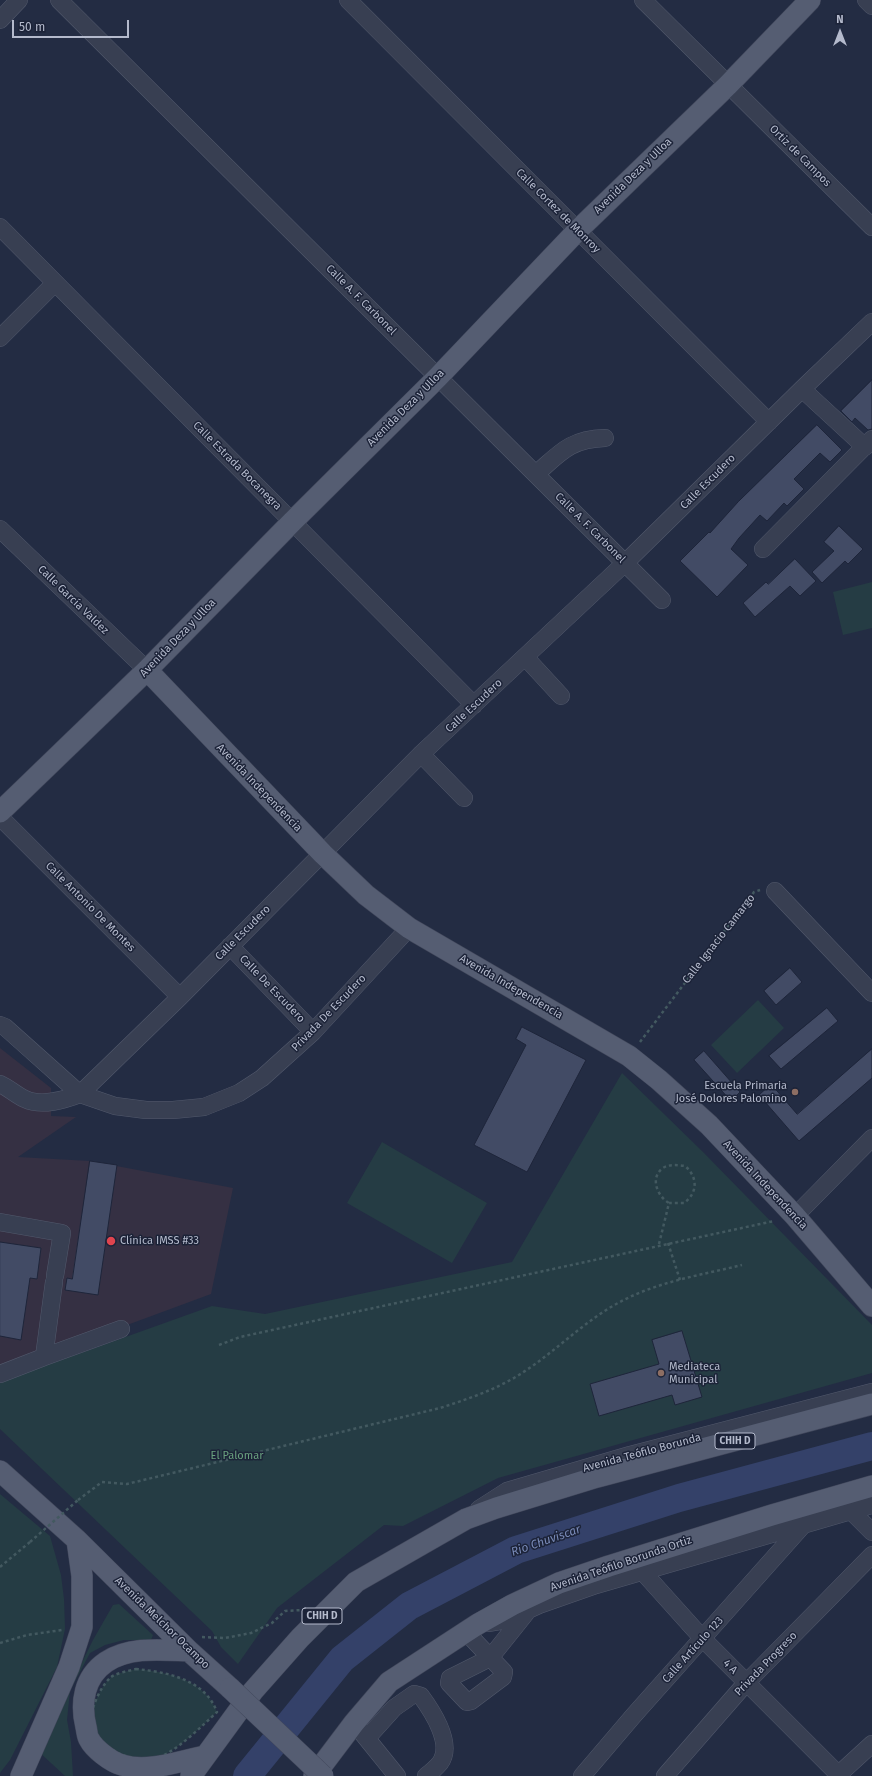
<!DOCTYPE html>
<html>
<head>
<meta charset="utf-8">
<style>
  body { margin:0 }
  #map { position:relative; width:872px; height:1776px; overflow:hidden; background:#232c43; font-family:"Fira Sans",sans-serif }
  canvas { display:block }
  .north { position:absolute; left:820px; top:12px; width:40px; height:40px; -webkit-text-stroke:3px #1c2338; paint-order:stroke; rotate:0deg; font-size:11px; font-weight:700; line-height:16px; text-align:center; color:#b4bacc }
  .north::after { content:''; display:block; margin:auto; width:14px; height:18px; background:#b4bacc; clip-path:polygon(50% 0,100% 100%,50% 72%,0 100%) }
  .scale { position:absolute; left:12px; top:20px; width:117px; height:18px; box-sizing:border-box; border:2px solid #b4bacc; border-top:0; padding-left:5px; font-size:12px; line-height:14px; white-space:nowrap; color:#b4bacc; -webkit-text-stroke:3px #1c2338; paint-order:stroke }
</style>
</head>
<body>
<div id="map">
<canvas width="872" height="1776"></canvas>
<div class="north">N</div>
<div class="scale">50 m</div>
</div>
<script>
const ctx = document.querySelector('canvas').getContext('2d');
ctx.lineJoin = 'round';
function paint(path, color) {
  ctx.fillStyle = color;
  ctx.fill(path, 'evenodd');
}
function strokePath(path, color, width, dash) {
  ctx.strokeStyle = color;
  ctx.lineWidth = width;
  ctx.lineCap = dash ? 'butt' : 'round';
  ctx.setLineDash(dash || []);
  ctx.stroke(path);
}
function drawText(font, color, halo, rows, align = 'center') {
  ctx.font = font + ' "Fira Sans",sans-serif';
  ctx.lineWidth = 3;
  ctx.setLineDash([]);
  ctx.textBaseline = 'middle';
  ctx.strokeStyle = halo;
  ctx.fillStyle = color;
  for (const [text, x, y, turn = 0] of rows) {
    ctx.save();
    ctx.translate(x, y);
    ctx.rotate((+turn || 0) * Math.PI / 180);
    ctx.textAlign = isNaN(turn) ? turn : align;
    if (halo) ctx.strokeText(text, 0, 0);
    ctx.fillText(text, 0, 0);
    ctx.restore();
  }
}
paint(new Path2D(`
  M0 1048 51 1088V1116L76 1117 18 1157 90 1161 233 1188 211 1294 0 1372Z`), '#353043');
paint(new Path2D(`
  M872 582V628L843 635 833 592Z
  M758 1000 784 1028 737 1073 711 1045Z
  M622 1073 704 1153 872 1325V1373L498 1478 403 1526 384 1525 277 1608 238 1664 221 1647 212 1631 0 1429V1382L212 1306 265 1314 512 1262Z
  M382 1142 487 1203 452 1263 347 1203Z
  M0 1494 50 1536 61 1575 64 1599 65 1629 57 1667 10 1760 0 1773Z
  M119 1604 153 1635 151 1640H124L105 1645 90 1653 70 1691 67 1720 71 1742 73 1776H65L38 1751 93 1640 113 1605Z
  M136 1669C166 1672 205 1679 217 1712 203 1725 174 1754 156 1758 133 1762 111 1754 97 1735 96 1733 93 1730 92 1728 87 1715 100 1687 110 1678 115 1673 129 1671 136 1669Z`), '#253c44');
strokePath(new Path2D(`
  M247 1776 342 1659 409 1606 516 1550 679 1498 872 1446`), '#344169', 28);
const building = new Path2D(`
  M872 380V429L868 430 855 418 852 422 841 411Z
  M817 425 842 450 830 462 820 453 794 479 804 489 787 506 784 503 767 521 760 515 739 538 731 549 748 565 717 597 680 561 709 532 710 533 738 502Z
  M839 526 863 549 848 564 845 561 822 583 812 572 834 551 824 542Z
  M795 559 816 581 800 596 790 586 755 617 743 603 766 582 768 584Z
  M790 968 802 982 776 1005 764 991Z
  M827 1008 838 1021 781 1069 769 1056Z
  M522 1027 586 1060 527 1172 474 1145 526 1045 516 1039Z
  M872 1049V1078L799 1141 759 1095 771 1084 797 1114Z
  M704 1051 740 1092 731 1101 694 1060Z
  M90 1161 117 1165 98 1295 65 1290 67 1278 72 1279Z
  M0 1242 41 1248 37 1279 30 1278 21 1340 0 1336Z
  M682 1331 702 1397 675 1405 672 1395 599 1416 590 1384 659 1364 652 1340Z`);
paint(building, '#424b65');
strokePath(building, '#1e253a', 1);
const minor = new Path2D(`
  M59 0 662 600
  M348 0 769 422
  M643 0 872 227
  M866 0 872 6
  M0 20 19 0
  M0 227 474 705
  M0 338 55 283
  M802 389 865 447
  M536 474C560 453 570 439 605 438
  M0 529 147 670
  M763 549 872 439
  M526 658 561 696
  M421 754 464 798
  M0 817 180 997
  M775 891 872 993
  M230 946 313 1032
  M0 1025 5 1027 80 1094 115 1106 146 1110H173L204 1107 239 1093 262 1078 313 1032 409 928
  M0 1084C9 1088 16 1095 25 1099 42 1107 64 1100 80 1094L180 997 421 754 625 563 802 389 872 322
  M795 1216 872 1138
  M0 1222 62 1233 55 1276
  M44 1357 121 1329
  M0 1374 44 1357 54 1282
  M479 1509 507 1491 630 1455 872 1392
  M850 1510 872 1532
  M642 1571 703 1639 840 1776
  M488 1623 506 1620 539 1605 596 1585 872 1505
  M466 1632 504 1672 503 1677 471 1701 467 1702 449 1683 450 1678 490 1658 526 1613
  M359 1729 397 1776
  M367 1738 394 1708 414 1694 421 1696C432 1711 454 1744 440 1763 436 1768 431 1772 426 1776
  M582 1776 634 1715 804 1524
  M665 1776 746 1683 872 1555
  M837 1776 872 1744`);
const major = new Path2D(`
  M147 670 323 854 366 895 409 928 629 1056 659 1080 709 1125 795 1216 872 1306
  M0 812 147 670 292 522 438 377 578 230 728 85 810 0
  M0 1471 77 1540 189 1651 230 1688
  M189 1651C162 1650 130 1646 106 1662 84 1677 80 1703 86 1727 87 1731 87 1736 89 1739 94 1749 111 1762 122 1765 148 1773 179 1761 205 1756
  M21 1776 69 1667 82 1627V1576L77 1540
  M191 1776 253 1691 300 1638 356 1582 466 1519 496 1508 597 1477 872 1404
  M314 1776 354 1723 389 1682 478 1624 512 1605 559 1583 609 1566 772 1515 872 1486`);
strokePath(minor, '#52596c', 18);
strokePath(major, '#41475b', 22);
strokePath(new Path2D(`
  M640 1042 754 892 760 890
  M668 1243 680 1280
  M659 1244 669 1203H684C698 1193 698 1177 685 1166 677 1165 669 1164 663 1168 649 1178 658 1197 669 1203
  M219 1345 240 1337 774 1221
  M78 1500 102 1482 127 1484 440 1408C471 1398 501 1388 528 1369 559 1348 585 1321 618 1303 656 1282 701 1275 742 1265
  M0 1567 30 1542
  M202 1637 225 1638 251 1633 272 1623 285 1611 303 1610
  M0 1643 27 1635 62 1630
  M136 1669C166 1672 205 1679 217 1712 203 1725 174 1754 156 1758 133 1762 111 1754 97 1735 96 1733 93 1730 92 1728 87 1715 100 1687 110 1678 115 1673 129 1671 136 1669Z`), '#435960', 2.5, [3, 3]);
strokePath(minor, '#383f52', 17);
strokePath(major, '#555d72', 21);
const majorBridge = new Path2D(`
  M230 1688 323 1776`);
strokePath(majorBridge, '#41475b', 22, []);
strokePath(new Path2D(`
  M30 1542 78 1500`), '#435960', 2.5, [3, 3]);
strokePath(majorBridge, '#555d72', 21);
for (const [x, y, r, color] of [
  [795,1092,4,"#8d6e63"],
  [111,1241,5,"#e0444e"],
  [661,1373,4,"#8d6e63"]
]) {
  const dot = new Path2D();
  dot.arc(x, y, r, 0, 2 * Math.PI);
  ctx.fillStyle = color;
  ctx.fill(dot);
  strokePath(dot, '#1c2338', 1.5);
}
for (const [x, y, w] of [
  [735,1441,40],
  [322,1616,40]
]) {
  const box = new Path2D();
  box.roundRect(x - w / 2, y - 8, w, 16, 3);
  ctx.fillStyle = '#1c2338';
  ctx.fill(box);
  strokePath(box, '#b4bacc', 1);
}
drawText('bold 10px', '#b4bacc', null, [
  ["CHIH D",735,1441],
  ["CHIH D",322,1616]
]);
drawText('11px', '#b4bacc', '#1c2338', [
  ["Ortiz de Campos",800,156,45],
  ["Avenida Deza y Ulloa",633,176,-44],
  ["Calle Cortez de Monroy",558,211,45],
  ["Calle A. F. Carbonel",361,300,45],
  ["Avenida Deza y Ulloa",406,408,-45],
  ["Calle Estrada Bocanegra",237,466,45],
  ["Calle Escudero",708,482,-45],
  ["Calle A. F. Carbonel",590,528,45],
  ["Calle García Valdez",73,600,44],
  ["Avenida Deza y Ulloa",178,638,-46],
  ["Calle Escudero",474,706,-43],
  ["Avenida Independencia",259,788,46],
  ["Calle Antonio De Montes",90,907,45],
  ["Calle Escudero",243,933,-45],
  ["Calle Ignacio Camargo",719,939,-52],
  ["Avenida Independencia",511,987,30],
  ["Calle De Escudero",272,989,46],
  ["Privada De Escudero",329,1013,-46],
  ["Avenida Independencia",765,1185,47],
  ["Avenida Teófilo Borunda",642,1453,-15],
  ["Avenida Teófilo Borunda Ortiz",621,1564,-19],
  ["Avenida Melchor Ocampo",162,1623,44],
  ["Calle Artículo 123",693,1650,-48],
  ["Privada Progreso",766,1664,-46],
  ["4 A",730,1667,45]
]);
drawText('11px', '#b4bacc', '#1c2338', [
  ["Escuela Primaria",787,1086,"right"],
  ["José Dolores Palomino",787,1099,"right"],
  ["Clínica IMSS #33",120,1241],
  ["Mediateca",669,1367],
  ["Municipal",669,1380]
], 'left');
drawText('11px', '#69a07e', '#1c2338', [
  ["El Palomar",237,1456]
]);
drawText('italic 12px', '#798ab7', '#1c2338', [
  ["Rio Chuviscar",546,1541,-19]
]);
</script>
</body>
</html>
